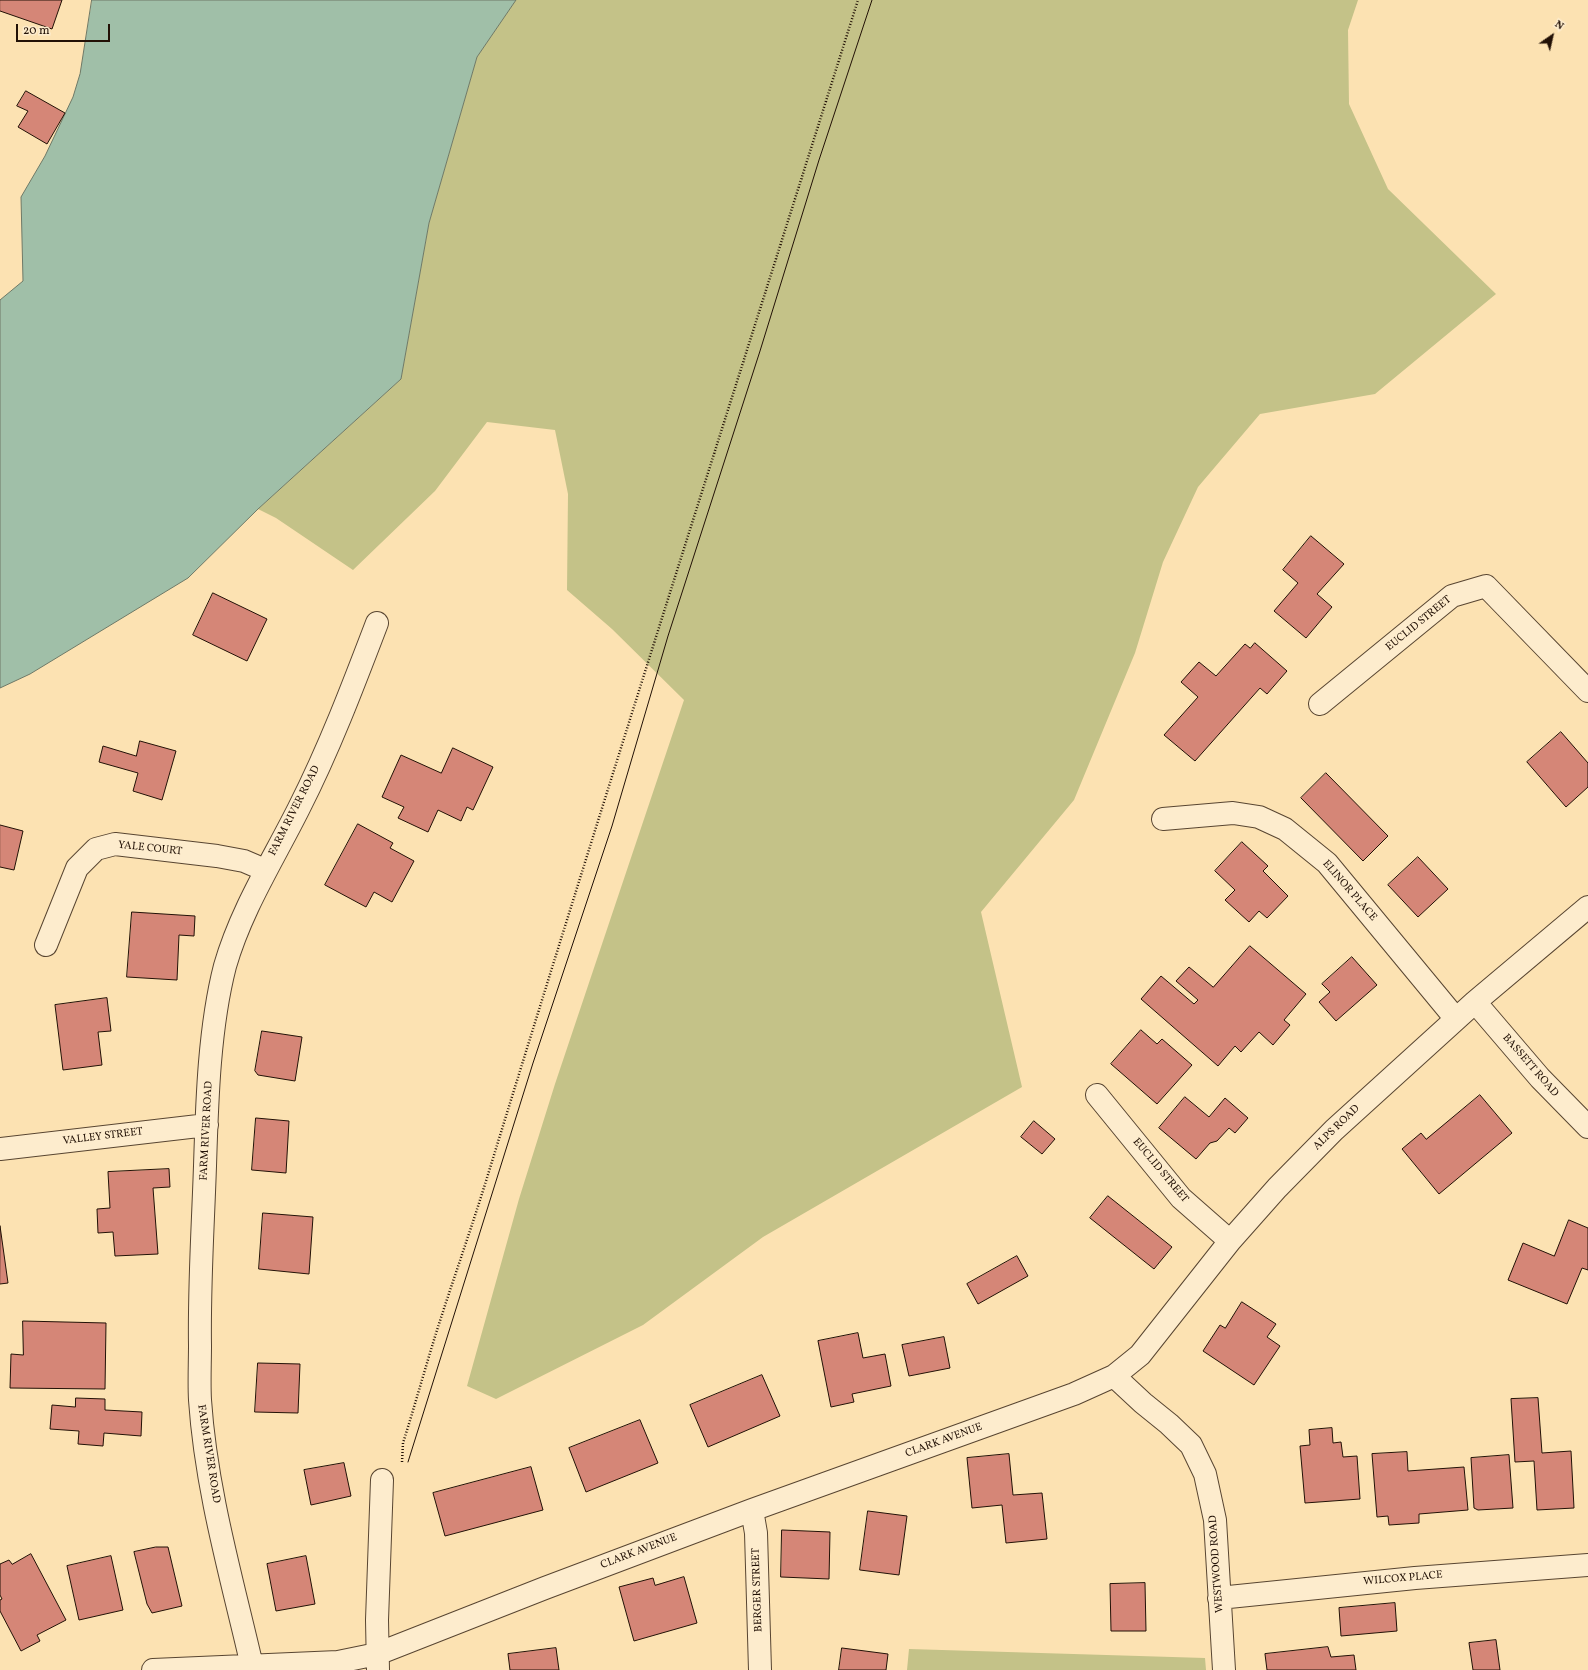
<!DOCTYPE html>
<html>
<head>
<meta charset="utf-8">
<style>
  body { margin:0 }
  #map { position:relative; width:1588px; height:1670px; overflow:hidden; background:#fce2b2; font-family:Vollkorn,serif }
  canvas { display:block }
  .north { position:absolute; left:1532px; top:16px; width:40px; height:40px; -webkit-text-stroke:3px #fdeccd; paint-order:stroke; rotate:34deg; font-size:11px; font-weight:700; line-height:16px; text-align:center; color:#221106 }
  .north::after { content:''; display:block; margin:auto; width:14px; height:18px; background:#221106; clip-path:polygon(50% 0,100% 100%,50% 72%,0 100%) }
  .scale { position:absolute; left:16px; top:24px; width:94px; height:18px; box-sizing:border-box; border:2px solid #221106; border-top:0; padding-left:5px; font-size:12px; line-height:14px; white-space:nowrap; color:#221106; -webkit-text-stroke:3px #fdeccd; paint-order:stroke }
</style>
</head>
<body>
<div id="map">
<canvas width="1588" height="1670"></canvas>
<div class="north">N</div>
<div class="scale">20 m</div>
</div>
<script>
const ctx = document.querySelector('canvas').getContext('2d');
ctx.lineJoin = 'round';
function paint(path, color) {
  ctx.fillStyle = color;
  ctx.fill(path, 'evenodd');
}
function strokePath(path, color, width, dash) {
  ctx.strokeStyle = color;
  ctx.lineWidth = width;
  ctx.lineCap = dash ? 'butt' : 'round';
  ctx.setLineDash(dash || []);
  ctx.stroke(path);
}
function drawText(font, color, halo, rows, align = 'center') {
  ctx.font = font + ' Vollkorn,serif';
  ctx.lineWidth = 4;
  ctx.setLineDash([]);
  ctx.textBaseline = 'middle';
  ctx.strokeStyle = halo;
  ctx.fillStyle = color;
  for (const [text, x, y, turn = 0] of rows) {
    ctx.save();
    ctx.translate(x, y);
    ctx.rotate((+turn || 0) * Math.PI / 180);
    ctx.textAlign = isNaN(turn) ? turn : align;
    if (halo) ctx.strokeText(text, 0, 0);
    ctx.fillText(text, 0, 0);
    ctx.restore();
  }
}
paint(new Path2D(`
  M516 0H1358L1348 30 1349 104 1388 189 1496 294 1375 394 1260 414 1198 487 1163 562 1135 653 1074 800 981 912 1022 1087 763 1237 643 1325 496 1399 467 1386 519 1199 555 1084 684 700 612 629 567 590 568 494 555 430 487 422 435 491 353 570 276 518 258 509 401 379 429 223 477 57Z
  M909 1649 1205 1658 1206 1670H907Z`), '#c4c288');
const water = new Path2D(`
  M92 0H516L477 57 429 223 401 379 258 509 188 578 30 674 0 688V300L23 281 21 197 45 156 73 97 80 74Z`);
paint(water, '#a0bfa8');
strokePath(water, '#6e7967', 1);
const building = new Path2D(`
  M0 0H62L52 29 0 11Z
  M26 91 65 113 47 144 18 127 28 111 17 106Z
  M1311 536 1344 564 1317 594 1332 607 1306 638 1274 611 1298 583 1283 570Z
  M213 593 267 619 247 661 193 635Z
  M1255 643 1287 671 1267 694 1260 688 1195 761 1164 735 1198 697 1181 682 1199 662 1216 676 1245 644 1250 648Z
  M1561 732 1588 763V787L1566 807 1527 762Z
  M140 741 176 751 162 800 133 791 138 773 99 762 103 746 136 756Z
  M453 748 493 767 473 810 467 807 461 821 438 810 428 832 398 818 404 807 382 797 401 755 441 773Z
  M1326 773 1388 836 1363 861 1301 798Z
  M358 824 393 843 390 848 414 861 392 902 374 892 366 907 325 885Z
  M0 825 23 831 14 870 0 867Z
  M1242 842 1268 866 1263 871 1288 896 1267 918 1259 911 1249 922 1225 900 1235 890 1215 871Z
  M1418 857 1448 889 1418 917 1388 885Z
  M132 912 195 916 194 936 179 935 177 980 127 977Z
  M1250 946 1306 994 1284 1020 1290 1025 1273 1045 1259 1032 1241 1052 1235 1046 1218 1066 1141 999 1161 976 1194 1004 1198 1000 1176 981 1189 967 1213 987Z
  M1352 957 1377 985 1336 1021 1319 1002 1330 992 1322 984Z
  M107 998 111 1031 98 1032 102 1065 63 1070 55 1005Z
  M1141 1030 1157 1044 1162 1039 1192 1065 1157 1104 1111 1064Z
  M262 1031 302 1037 295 1081 258 1075 255 1071Z
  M1480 1095 1512 1133 1439 1194 1402 1149 1421 1133 1426 1139Z
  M1185 1097 1209 1117 1225 1098 1248 1118 1235 1133 1229 1128 1217 1141 1210 1143 1196 1159 1159 1128Z
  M256 1118 289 1121 286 1173 252 1170Z
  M1034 1121 1055 1139 1042 1154 1021 1137Z
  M169 1169 170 1187 153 1188 158 1254 115 1256 113 1232 98 1233 97 1209 110 1208 108 1172Z
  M1108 1196 1172 1247 1154 1269 1090 1218Z
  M263 1213 313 1217 309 1274 259 1269Z
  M1569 1220 1588 1228V1270L1582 1268 1567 1304 1508 1280 1523 1243 1554 1256Z
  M0 1226 8 1283 0 1284Z
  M1017 1256 1028 1276 978 1304 967 1284Z
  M1242 1302 1276 1324 1267 1337 1280 1346 1254 1385 1203 1351 1220 1325 1225 1328Z
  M23 1321 106 1323 105 1389 10 1388 11 1354 23 1355Z
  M858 1333 863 1358 885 1354 891 1386 852 1394 854 1402 831 1407 818 1341Z
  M944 1337 950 1368 909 1376 902 1345Z
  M258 1363 300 1364 298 1413 255 1412Z
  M762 1375 780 1416 708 1447 690 1405Z
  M76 1398 105 1399V1410L142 1412 141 1436 104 1433 103 1446 78 1444 79 1431 50 1429 52 1405 75 1407Z
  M1538 1398 1542 1453 1571 1451 1574 1508 1537 1510 1534 1461 1515 1462 1511 1399Z
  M640 1420 658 1463 586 1492 569 1448Z
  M1332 1428 1333 1443 1341 1442 1343 1457 1357 1456 1360 1499 1305 1503 1300 1446 1310 1445 1309 1430Z
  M1407 1452 1408 1471 1464 1467 1468 1510 1419 1514V1523L1389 1525 1388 1516 1377 1517 1372 1454Z
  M1009 1454 1013 1495 1042 1493 1047 1539 1006 1543 1002 1505 972 1508 967 1458Z
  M1509 1455 1513 1508 1478 1510 1474 1508 1471 1458Z
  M344 1463 351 1496 311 1505 304 1470Z
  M531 1467 543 1510 445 1536 433 1493Z
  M868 1511 907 1516 899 1575 860 1570Z
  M782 1530 830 1532 829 1579 781 1577Z
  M156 1547H168L182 1606 152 1613 147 1604 134 1552Z
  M31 1554 66 1620 37 1635 40 1641 21 1651 0 1611V1600L2 1599 0 1595V1564L9 1560 12 1564Z
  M111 1556 123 1610 79 1620 67 1566Z
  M306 1556 315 1604 276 1611 267 1564Z
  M684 1577 697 1623 634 1641 619 1587 653 1578 655 1585Z
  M1145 1583 1146 1631H1111L1110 1584Z
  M1395 1603 1397 1631 1341 1636 1339 1608Z
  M1496 1640 1500 1670H1473L1469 1643Z
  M1328 1647 1331 1657 1354 1655 1356 1670H1267L1265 1654Z
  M556 1648 559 1670H510L508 1654Z
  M842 1648 888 1654 886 1670H839Z`);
paint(building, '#d58677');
strokePath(building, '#221106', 1);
const minor = new Path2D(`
  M1320 704 1452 596 1486 586 1588 691
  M1163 819 1233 813 1259 817 1285 829 1327 863 1456 1019
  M46 945 77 868 96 849 115 844 217 856 244 861 265 870
  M1475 1002 1540 1078 1588 1127
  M1097 1095 1181 1198 1230 1241
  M0 1149 207 1125
  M1114 1376 1143 1403 1169 1424 1191 1445 1205 1474 1215 1520 1224 1670
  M752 1510 756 1533 760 1670
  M1219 1598 1415 1578 1588 1565
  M252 1666C232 1579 206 1490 200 1400 199 1382 200 1363 200 1345 199 1285 203 1226 205 1166 207 1102 209 1028 225 966 241 910 273 860 299 808 329 749 353 686 377 623
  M153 1670 338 1662 377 1654 545 1588 752 1510 1074 1394 1114 1376 1140 1355 1230 1241 1277 1188 1334 1130 1475 1002 1588 907
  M378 1670 377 1620 382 1480`);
strokePath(minor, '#584531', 24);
strokePath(new Path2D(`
  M402 1462 403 1443C415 1405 426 1365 438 1327 455 1274 474 1221 490 1168 610 778 735 389 858 0`), '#221106', 2.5, [1, 2]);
strokePath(minor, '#fdeccd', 22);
strokePath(new Path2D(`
  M408 1462 533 1063 612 826 668 636 760 351 819 160 872 0`), '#221106', 1);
drawText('11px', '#221106', '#fdeccd', [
  ["EUCLID STREET",1419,624,-39],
  ["FARM RIVER ROAD",295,811,-63],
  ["YALE COURT",150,849,6],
  ["ELINOR PLACE",1349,891,49],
  ["BASSETT ROAD",1530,1066,49],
  ["ALPS ROAD",1337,1128,-44],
  ["FARM RIVER ROAD",207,1131,-87],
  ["VALLEY STREET",103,1137,-7],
  ["EUCLID STREET",1160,1171,50],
  ["CLARK AVENUE",944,1441,-20],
  ["FARM RIVER ROAD",208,1454,81],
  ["CLARK AVENUE",639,1552,-21],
  ["WESTWOOD ROAD",1217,1564,-94],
  ["WILCOX PLACE",1403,1579,-5],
  ["BERGER STREET",758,1590,-92]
]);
</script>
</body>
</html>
